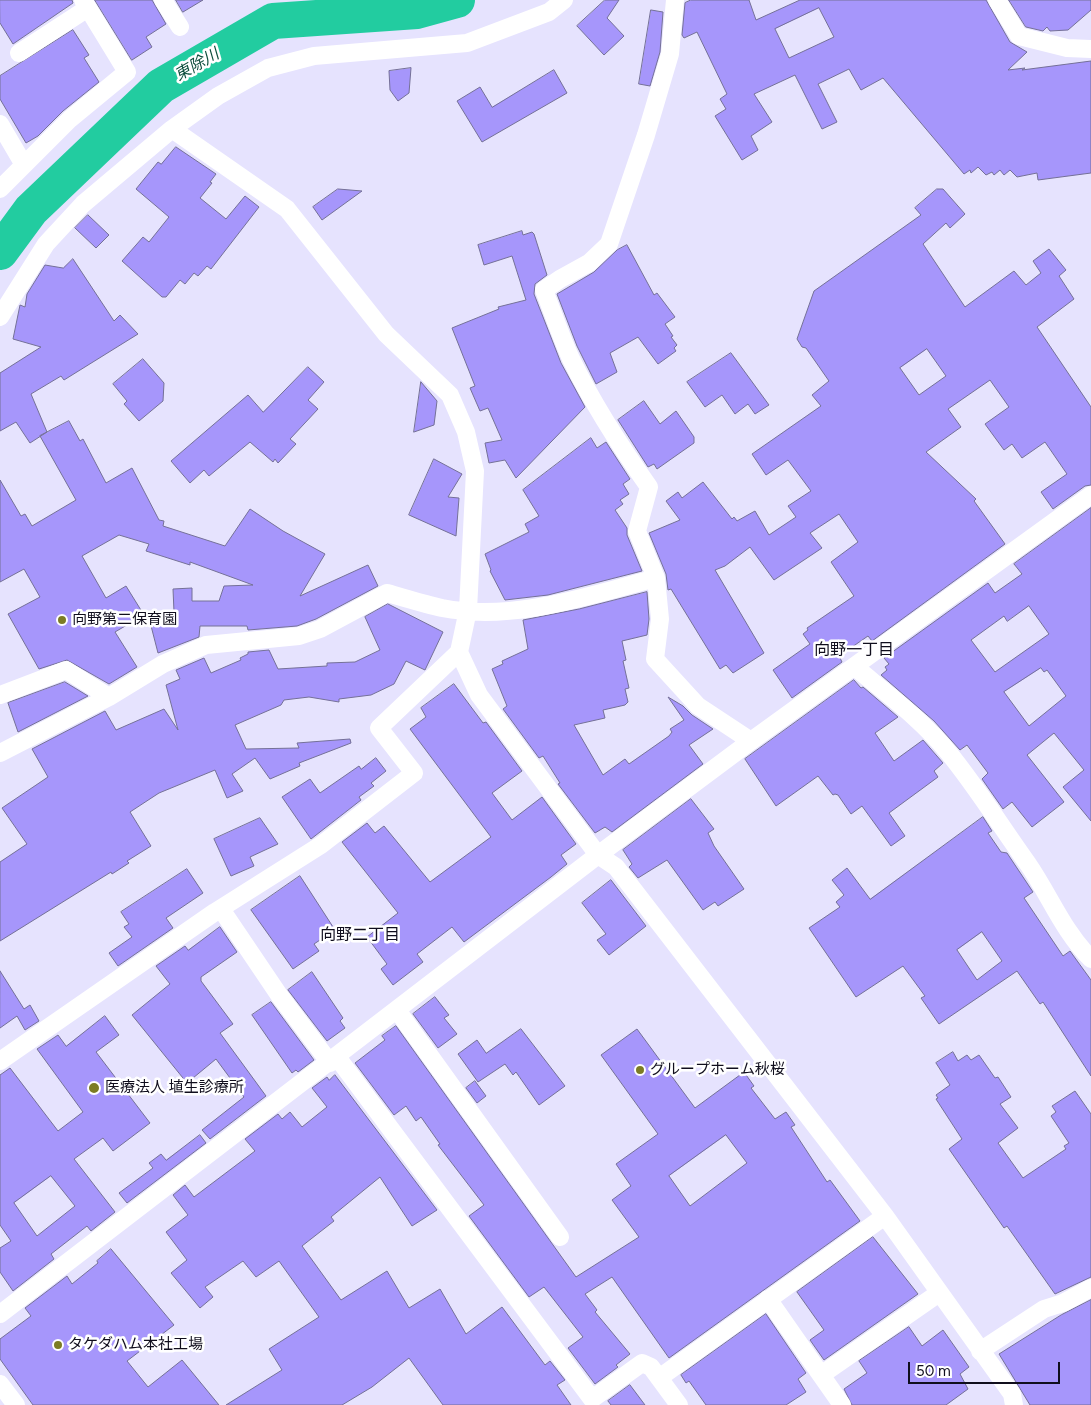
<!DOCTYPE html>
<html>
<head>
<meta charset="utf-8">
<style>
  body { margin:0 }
  #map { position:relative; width:1091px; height:1405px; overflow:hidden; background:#e6e3fe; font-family:Figtree,sans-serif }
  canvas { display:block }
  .scale { position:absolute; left:908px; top:1362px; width:152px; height:22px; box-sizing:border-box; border:2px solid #100e1d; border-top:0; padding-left:6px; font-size:15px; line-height:18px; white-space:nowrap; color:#100e1d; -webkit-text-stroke:4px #fff; paint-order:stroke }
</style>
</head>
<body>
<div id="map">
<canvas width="1091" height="1405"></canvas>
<div class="scale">50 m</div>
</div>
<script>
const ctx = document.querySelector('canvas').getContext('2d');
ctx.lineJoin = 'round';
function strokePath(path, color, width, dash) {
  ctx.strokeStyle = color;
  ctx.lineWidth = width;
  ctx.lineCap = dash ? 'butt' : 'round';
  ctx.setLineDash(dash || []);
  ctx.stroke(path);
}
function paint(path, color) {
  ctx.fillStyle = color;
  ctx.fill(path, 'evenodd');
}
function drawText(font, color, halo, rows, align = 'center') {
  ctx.font = font + ' Figtree,"Noto Sans JP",sans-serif';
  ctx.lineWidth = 5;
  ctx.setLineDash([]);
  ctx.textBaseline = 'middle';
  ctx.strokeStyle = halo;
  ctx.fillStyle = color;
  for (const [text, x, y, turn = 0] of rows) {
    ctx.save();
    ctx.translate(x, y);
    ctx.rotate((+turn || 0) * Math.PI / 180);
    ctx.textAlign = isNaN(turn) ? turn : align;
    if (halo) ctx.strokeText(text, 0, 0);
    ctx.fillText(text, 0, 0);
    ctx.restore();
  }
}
strokePath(new Path2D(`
  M0 252 31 210 161 86 273 21 417 11 457 0`), '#22cca0', 36);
const building = new Path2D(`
  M0 0H72L73 3 13 44 0 23Z
  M95 0H152L166 24 146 37 152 47 132 60Z
  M176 0H203L183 12Z
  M605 0H619L607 18 624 36 604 55 577 26Z
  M691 0H749L756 20 800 0H986L1010 42 1027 52 1008 70 1025 68 1022 70 1091 61V173L1038 180 1037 173 1017 177 1010 170 1004 175 1000 170 994 175 992 172 986 175 978 167 971 173 970 170 964 174 883 78 861 90 849 69 818 84 837 122 822 129 795 75 754 94 772 122 751 136 758 150 742 160 715 116 726 109 720 99 727 94 697 32 684 38 682 35 685 3ZM819 8 834 37 789 58 775 29Z
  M1009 0H1091V10L1068 30 1050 31 1047 27 1043 31 1026 27Z
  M651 10 663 12 660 52 650 86 639 84Z
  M73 30 89 55 84 58 99 82 63 111 38 136 26 143 0 99V76Z
  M411 68 409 93 398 101 390 90 389 71Z
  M554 70 567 93 482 142 457 101 480 87 492 107Z
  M176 147 216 174 210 182 212 183 200 198 226 219 245 196 259 207 211 269 207 266 198 276 194 273 185 284 180 280 166 297H162L122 261 143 237 149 242 169 217 136 189 158 162 161 164Z
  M338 189 362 191 322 220 313 207Z
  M937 189H943L965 214 950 228 946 223 923 244 965 307 1014 271 1026 285 1041 273 1033 261 1049 249 1066 270 1059 276 1074 299 1037 327 1091 407V485L1085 486 1053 509 1041 492 1067 474 1045 442 1022 458 1012 444 1004 450 985 424 1009 407 990 380 948 409 961 427 926 452 976 499 974 501 1005 544 872 641 868 636 839 656 842 662 792 698 773 670 810 644 803 634 808 630 807 628 854 596 831 562 858 542 839 514 810 533 822 548 774 580 750 547 725 566 715 570 764 653 733 673 726 665 720 669 671 589 668 590 666 574 649 533 680 520 666 501 678 492 682 498 703 482 732 519 734 517 737 521 755 511 769 535 796 517 788 506 811 491 788 460 766 475 752 454 821 406 812 395 829 381 806 348 802 347 797 339 814 291 921 215 915 208ZM927 349 946 376 919 395 900 368Z
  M88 215 109 235 96 248 75 228Z
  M522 231 523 235 532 232 534 234 547 275 535 284 534 294 561 363 585 407 516 478 505 460 489 463 485 443 502 440 488 408 480 411 470 388 475 386 452 328 499 309 498 307 526 300 512 256 484 265 478 245Z
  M627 245 654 295 657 293 675 317 665 324 673 336 671 337 677 345 674 348 676 351 658 364 638 337 610 353 617 372 596 384 577 346 557 294 594 272 617 250Z
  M73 259 114 321 120 315 138 334 64 380 61 376 31 394 47 432 30 443 16 422 0 431V373L41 347 13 339 20 305 25 307 27 294 45 265 63 268Z
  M731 353 769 405 755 414 748 404 735 414 722 395 705 407 687 382Z
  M143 359 164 383 163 401 139 421 124 404 127 401 113 384Z
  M308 367 324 382 308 400 318 409 290 439 296 444 278 463 275 459 273 462 250 442 209 476 204 470 190 483 171 461 248 395 263 412Z
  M421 382 437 401 434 425 414 432Z
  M644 401 660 424 676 411 694 437V443L657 469 654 464 648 467 618 420Z
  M69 421 80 441 83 439 106 483 132 468 159 520 164 521 163 526 225 546 250 509 283 531 325 554 300 596 368 565 378 586 316 619 297 626 248 630 247 626H200L199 637 158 653 149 618 174 612 173 589 192 588V601H219L224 586 253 585 190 562V565L146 551 149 544 119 535 82 556 106 598 126 586 144 615 115 632 137 667 109 684 67 660 39 669 8 614 40 597 24 569 0 582V480L21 516 25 514 32 526 76 500 40 436Z
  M591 438 597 448 606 442 630 479 623 484 629 494 620 500 623 504 615 510 627 528V535L642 571 548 595 505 600 490 571 491 570 485 554 529 532 525 524 539 516 523 490Z
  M434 459 462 474 448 497 459 498 456 536 409 515Z
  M1091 508V821L1063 787 1084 770 1054 733 1027 755 1064 802 1032 827 1012 802 1003 809 982 779 988 773 967 745 960 750 934 721 881 675 887 670 885 667 889 664 884 658 988 583 995 593 1022 574 1014 564ZM1029 606 1049 634 995 672 971 640 1004 616 1007 621ZM1041 668 1044 672 1047 670 1066 696 1029 726 1004 692Z
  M647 592 649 619 647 635 622 641 626 660 623 661 629 688 625 689 628 702 625 705 603 710 605 718 574 725 603 775 625 759 629 764 669 736 672 732 670 729 684 720 668 697 683 706 692 715 713 729 689 745 703 764 612 832 605 827 595 833 558 784 560 783 543 756 539 758 503 709 507 706 492 669 503 664 502 661 528 649 523 620 579 609Z
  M388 604 443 632 425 670 406 661 394 684 371 695 339 699V702L309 697 284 700 281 705 235 725 246 749 299 748 297 743 350 739 351 743 299 763 300 766 270 779 255 758 232 774 243 791 227 798 215 770 159 793 130 812 151 846 127 861 129 863 112 874 111 872 0 941V862L27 844 2 808 48 777 32 749 105 711 116 730 164 709 178 730 166 685 180 679 176 670 204 658 211 673 241 660 240 658 248 654V652L269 650 278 669 327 666V663L355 662 380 650 365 617Z
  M854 680 861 688 863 687 898 717 875 733 894 761 923 740 943 763 934 771 938 777 889 813 905 836 891 846 862 806 851 814 838 795 835 794 833 795 818 776 776 806 745 759Z
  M65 682 88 696 18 732 8 703Z
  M454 684 483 723 486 722 522 771 492 793 512 820 542 797 576 844 561 855 567 864 551 877 464 942 452 927 417 954 423 962 393 985 381 969 387 964 367 937 398 913 342 842 367 823 375 833 384 826 430 882 491 837 410 729 426 717 421 708Z
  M376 758 386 771 371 783 374 786 359 797 361 800 311 839 282 797 310 779 320 793 359 766 361 769Z
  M691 799 714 829 708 833 714 846 744 889 718 906 715 902 703 910 667 860 638 878 629 867 632 864 623 850Z
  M983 817 992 831 988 833 1001 852 1007 853 1033 892 1024 898 1063 956 1070 951 1091 980V1076L1043 1002 1040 1004 1017 971 939 1024 921 998 925 996 903 966 856 997 809 928 840 907 836 902 844 895 832 880 847 868 870 899ZM982 932 1002 961 977 980 957 950Z
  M260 818 278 844 250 857 254 866 231 876 214 839Z
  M187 869 203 893 166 918 173 928 118 966 109 953 132 937 124 927 129 924 121 912Z
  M300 876 335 930 314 944 319 951 293 969 251 910Z
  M611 880 646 926 609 955 597 940 606 934 582 903Z
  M220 927 237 952 201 977V981L233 1024 220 1033 266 1096 210 1139 202 1130 244 1097 216 1059 187 1083 132 1015 170 984 156 966 185 946 188 950Z
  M0 971 24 1009 30 1005 39 1021 25 1030 17 1016 0 1028Z
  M312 972 343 1018 340 1021 345 1028 327 1041 288 990Z
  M435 997 449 1015 444 1018 457 1034 438 1048 413 1014Z
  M271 1002 314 1060 298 1072 296 1070 292 1073 252 1015Z
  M105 1016 119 1035 96 1052 150 1123 113 1151 103 1138 74 1159 115 1212 91 1231 87 1226 51 1254 54 1259 13 1291 0 1272V1248L11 1241 0 1225V1075L10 1068 58 1131 83 1112 37 1049 58 1035 66 1046ZM51 1176 75 1206 37 1236 14 1203Z
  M396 1026 576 1277 639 1237 612 1200 631 1186 616 1164 658 1134 601 1055 637 1029 695 1108 744 1072 754 1086 751 1088 775 1119 786 1112 795 1125 791 1127 827 1182 830 1180 860 1221 669 1358 612 1277 585 1294 597 1310 595 1312 630 1354 616 1365 618 1367 595 1384 568 1348 583 1337 544 1287 529 1297 469 1216 484 1205 438 1145 440 1144 421 1117 416 1121 406 1106 394 1115 355 1063 385 1040 382 1036ZM726 1135 747 1163 690 1206 669 1176Z
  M521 1029 565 1086 539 1105 516 1072 513 1075 505 1064 478 1082 458 1054 477 1040 486 1053Z
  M953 1052 958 1061 967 1055 971 1060 979 1055 995 1078 998 1077 1011 1097 1000 1104 1018 1128 998 1143 1023 1178 1066 1149 1064 1146 1069 1143 1051 1116 1056 1112 1052 1106 1075 1091 1091 1114V1277L1055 1294 1007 1226 1004 1228 949 1149 962 1139 936 1099 938 1098 936 1095 950 1085 936 1063Z
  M335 1075 437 1210 412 1226 380 1177 331 1217 334 1221 302 1246 341 1300 387 1271 409 1308 440 1289 466 1334 502 1307 545 1365 550 1361 565 1380 557 1385 571 1405H443L409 1358 372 1387 342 1405H226L282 1370 269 1349 319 1317 279 1261 256 1277 243 1261 205 1287 213 1297 200 1308 171 1273 187 1260 166 1232 188 1215 173 1195 185 1185 194 1197 255 1151 245 1139 278 1114 282 1119 290 1112 302 1127 327 1107 312 1088 327 1077 329 1080Z
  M475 1081 486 1096 477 1103 466 1088Z
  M200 1135 206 1143 127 1203 119 1193 153 1168 149 1163 161 1154 166 1160Z
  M873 1237 918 1294 824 1360 810 1340 824 1330 797 1292Z
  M111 1249 174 1325 127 1361 148 1387 182 1360 219 1405H33L0 1359V1339L31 1316 25 1308 67 1276 72 1284 98 1263 97 1261Z
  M1091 1300V1405H1030L999 1354 1061 1315Z
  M766 1314 806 1373 798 1379 806 1392 786 1405H706L689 1381 686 1383 681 1375Z
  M909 1327 922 1346 943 1330 969 1367 960 1374 968 1389 946 1405H852L844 1389 867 1373 859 1361Z
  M630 1385 645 1405H611L608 1401Z`);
paint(building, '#a696fb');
strokePath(building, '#747097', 1);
strokePath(new Path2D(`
  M163 0 180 27
  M675 0 670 54 646 135 609 244 589 263 560 279 544 290C553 313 561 337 571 359 593 404 620 446 649 487L637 531 656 578 660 619 655 659 698 706 751 741
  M997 0 1019 36 1067 48 1091 49
  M19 53 88 8
  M0 124 24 165
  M172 129 287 209 386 334 450 395 466 432 475 471 468 610 459 652 479 695 598 855 616 867 885 1216 1012 1394 1014 1405
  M0 189 70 119 127 72 83 0
  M0 317 46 244 83 204 172 129 218 96 268 68 314 56 467 43 549 12 564 0
  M855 667C887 694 922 720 948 752 976 786 1002 828 1028 864 1050 896 1063 931 1091 959
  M0 695 66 670 109 697
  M0 753 109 697 163 664 206 645 299 636 320 629 387 593C405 598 424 604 442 608 513 622 588 596 656 578
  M221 909 279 995 330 1063
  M397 1010 560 1237
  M337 1057 592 1399 642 1363 651 1367 679 1405
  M0 1061 215 912 321 845 414 773 379 728 459 652
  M768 1299 821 1375 939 1293
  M0 1314 598 855 751 741 1091 495
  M980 1351 1044 1309 1063 1303 1091 1288
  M821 1375 842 1405
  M659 1378 885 1216
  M0 1384 16 1405`), '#fff', 18);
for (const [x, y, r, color] of [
  [62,620,5,"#7c7c24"],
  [640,1070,5,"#7c7c24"],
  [94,1088,6,"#7c7c24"],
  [58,1345,5,"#7c7c24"]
]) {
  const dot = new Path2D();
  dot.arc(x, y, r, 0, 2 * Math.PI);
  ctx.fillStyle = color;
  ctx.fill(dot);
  strokePath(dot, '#fff', 2);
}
drawText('15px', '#100e1d', '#fff', [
  ["向野第二保育園",72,620],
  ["グループホーム秋桜",650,1070],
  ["医療法人 埴生診療所",105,1088],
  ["タケダハム本社工場",68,1345]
], 'left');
drawText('italic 16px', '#0e4e3d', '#fff', [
  ["東除川",197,65,-30]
]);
drawText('16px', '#100e1d', '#fff', [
  ["向野一丁目",854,650],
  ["向野二丁目",360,935]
]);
</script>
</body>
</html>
